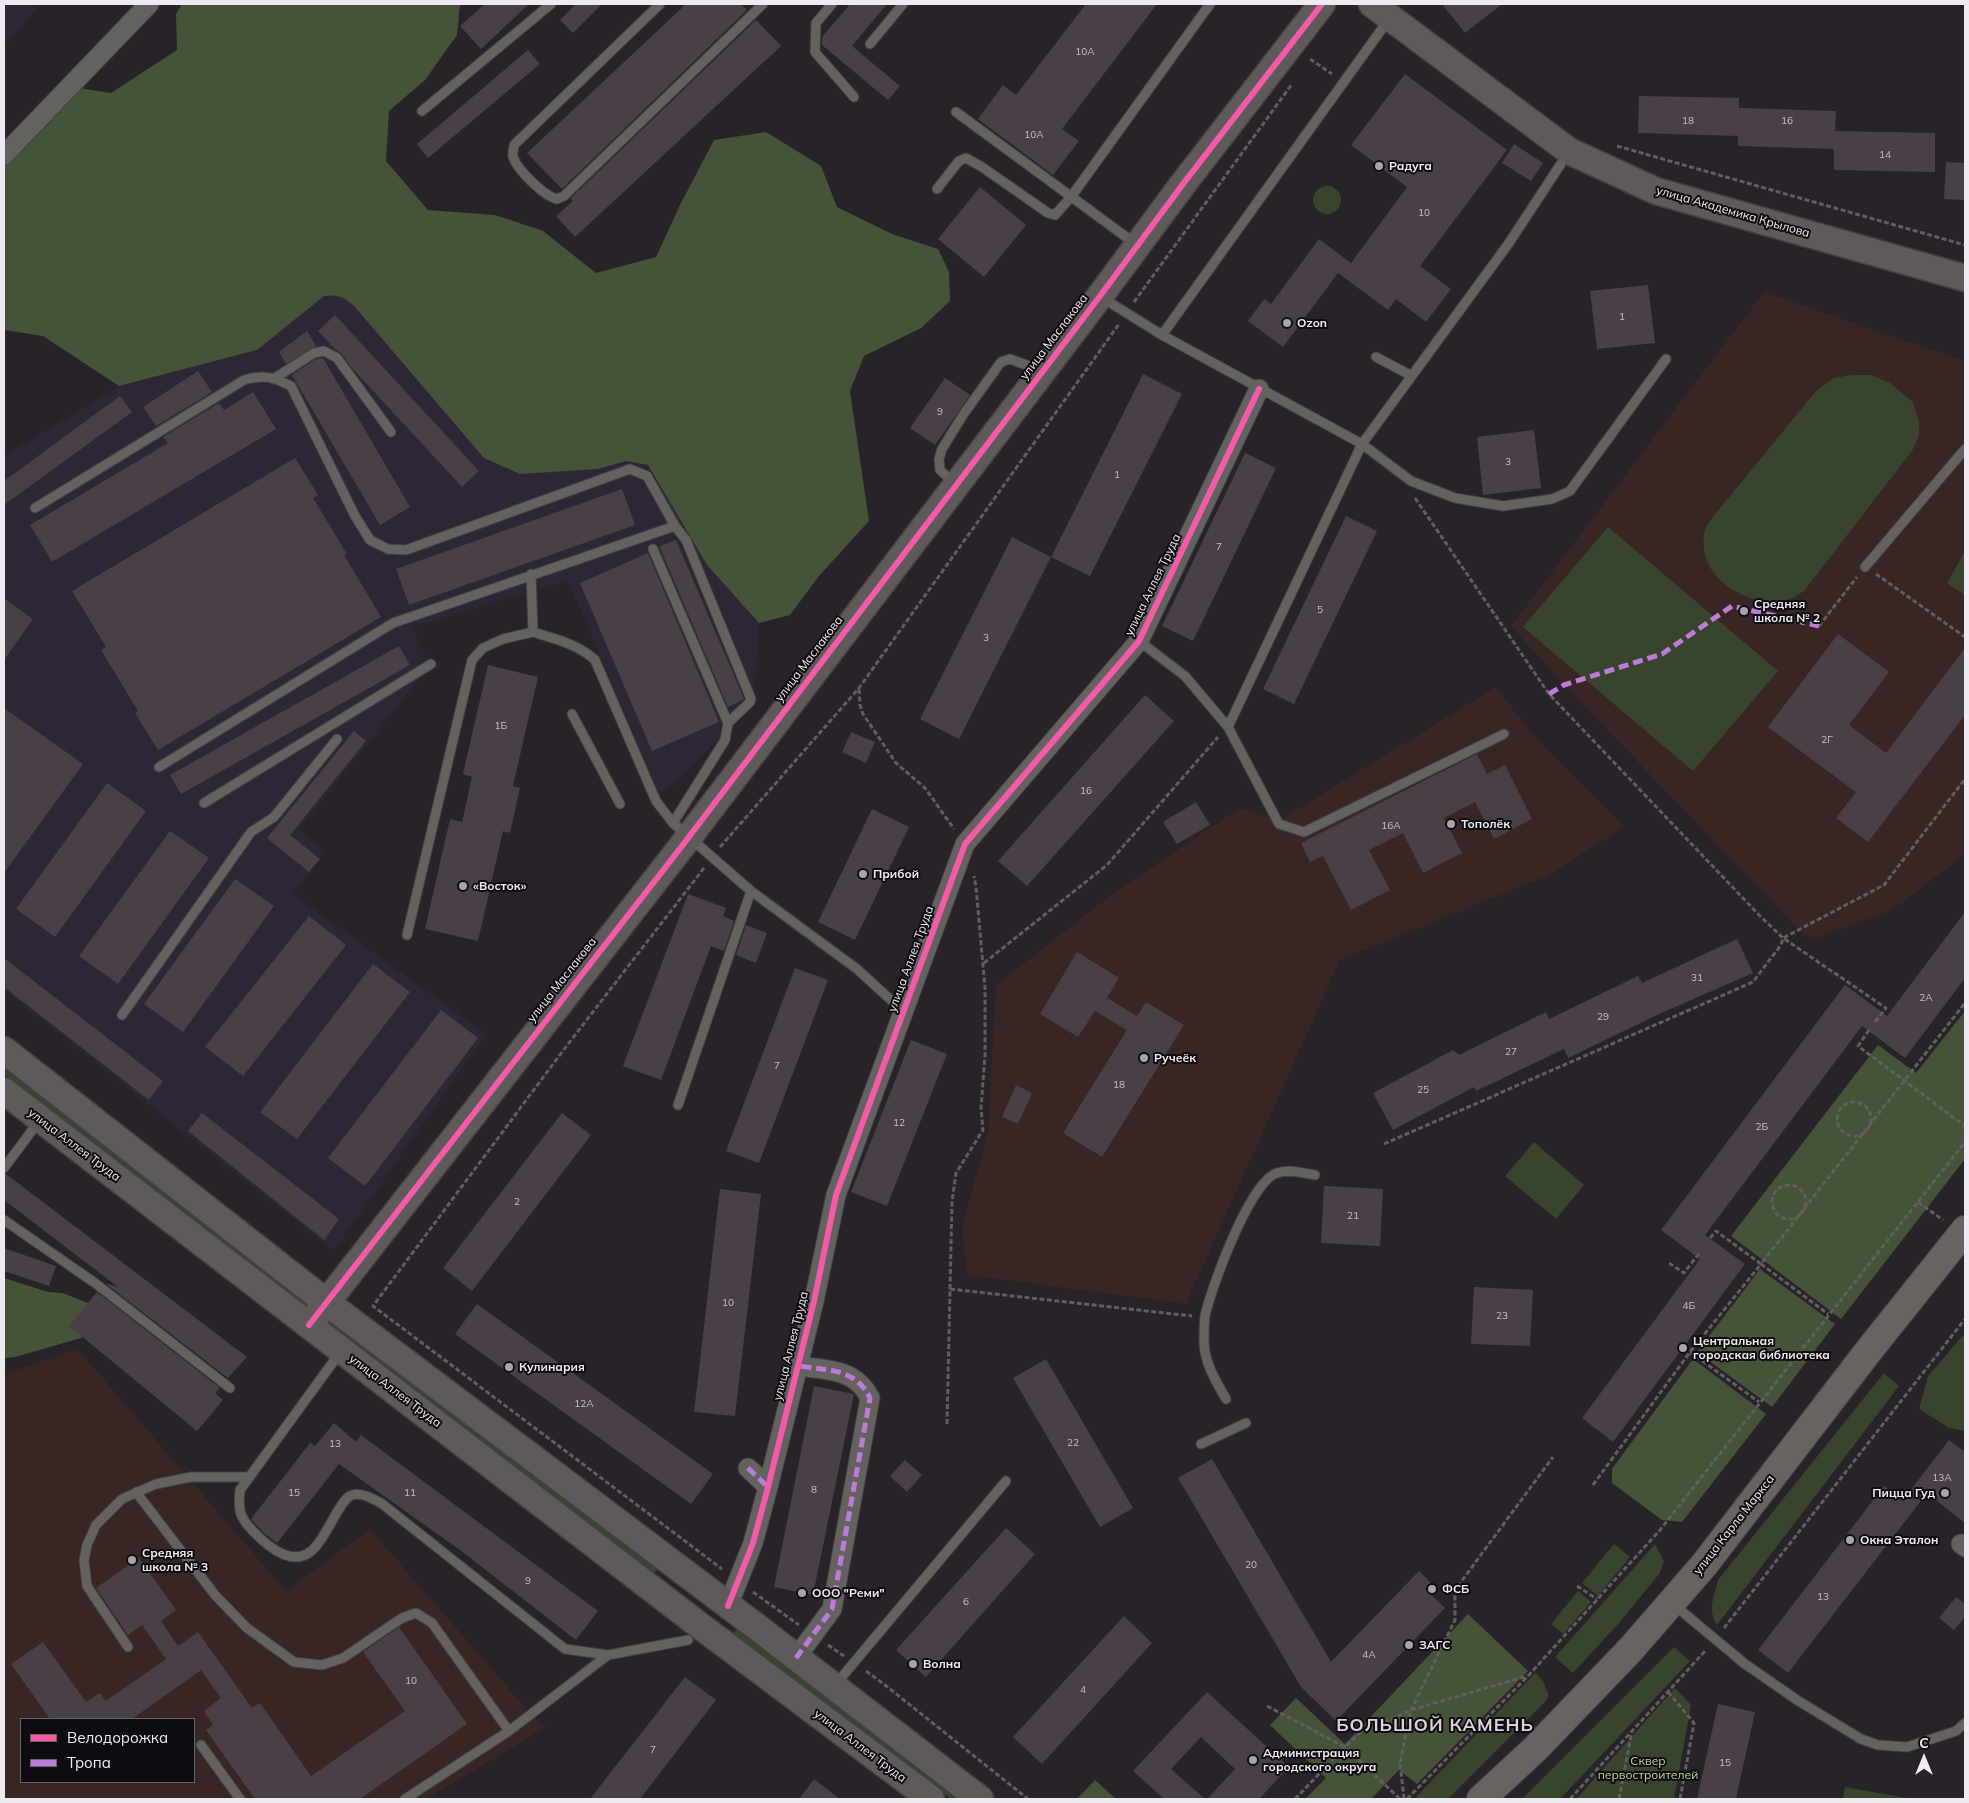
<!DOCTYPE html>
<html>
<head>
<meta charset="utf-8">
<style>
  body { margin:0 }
  #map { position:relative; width:1969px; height:1803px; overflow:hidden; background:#282329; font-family:Mulish,sans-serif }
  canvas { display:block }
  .frame { position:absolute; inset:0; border:5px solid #efe9f1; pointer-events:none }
  .legend { position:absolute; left:20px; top:1718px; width:175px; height:65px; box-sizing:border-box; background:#0f0c11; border:1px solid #69646b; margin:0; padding:6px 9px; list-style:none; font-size:15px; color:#efe9f1 }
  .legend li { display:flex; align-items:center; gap:10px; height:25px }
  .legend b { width:25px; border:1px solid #69646b }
  .north { position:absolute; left:1899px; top:1733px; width:50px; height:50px; -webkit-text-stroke:4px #0f0c11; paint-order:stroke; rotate:0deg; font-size:14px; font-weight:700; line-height:20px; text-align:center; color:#efe9f1 }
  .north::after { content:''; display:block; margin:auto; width:18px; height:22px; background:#efe9f1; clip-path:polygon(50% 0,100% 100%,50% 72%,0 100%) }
</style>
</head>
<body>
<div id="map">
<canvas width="1969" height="1803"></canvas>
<div class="frame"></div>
<ul class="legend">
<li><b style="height:6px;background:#f35aa7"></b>Велодорожка</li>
<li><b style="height:6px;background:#bd7bd9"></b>Тропа</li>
</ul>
<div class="north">С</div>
</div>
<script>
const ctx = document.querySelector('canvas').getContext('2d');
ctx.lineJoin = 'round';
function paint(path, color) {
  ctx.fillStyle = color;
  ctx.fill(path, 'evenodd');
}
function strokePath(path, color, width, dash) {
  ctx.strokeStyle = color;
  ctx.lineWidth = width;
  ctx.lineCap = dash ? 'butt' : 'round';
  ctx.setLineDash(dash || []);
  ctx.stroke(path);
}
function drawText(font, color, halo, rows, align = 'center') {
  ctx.font = font + ' Mulish,sans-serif';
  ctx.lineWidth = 4;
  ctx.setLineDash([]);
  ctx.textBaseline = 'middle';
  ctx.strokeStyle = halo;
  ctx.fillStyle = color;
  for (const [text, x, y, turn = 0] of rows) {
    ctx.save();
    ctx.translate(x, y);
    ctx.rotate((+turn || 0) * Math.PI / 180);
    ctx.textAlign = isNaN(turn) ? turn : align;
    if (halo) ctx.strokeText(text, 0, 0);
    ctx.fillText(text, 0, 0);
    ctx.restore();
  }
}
paint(new Path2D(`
  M4 4H40L4 48Z
  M336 294 345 298 355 307 598 469 626 461 648 465 707 565 759 623 754 701 678 782 659 793 568 581 412 627 430 666 299 829 325 851 293 894 486 1034 334 1251 4 990V456L119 386 257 350 324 295Z`), '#2e2635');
paint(new Path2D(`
  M1764 292 1965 361V551L1947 583 1965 595V855L1892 910 1812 940 1799 930 1564 685 1511 626Z
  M1496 687 1530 731 1624 827 1550 875 1340 960 1186 1304 967 1275 962 1228 988 1131 996 985 1115 892 1240 808 1278 821Z
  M77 1348 286 1591 370 1529 531 1714 546 1727 427 1799H4V1375ZM21 1719H194V1782H21Z`), '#372623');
paint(new Path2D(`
  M1313 200a14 14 0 1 1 28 0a14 14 0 1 1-28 0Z
  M1851 375H1871L1890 383 1913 402 1919 421V436L1912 451 1804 591C1796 596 1786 602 1776 603 1770 604 1763 602 1757 600 1727 592 1699 569 1704 535 1704 529 1709 523 1712 518L1816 391 1834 378Z
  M1608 527 1778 671 1693 771 1523 627Z
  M1965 551V595L1947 583Z
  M4 1067 288 1286 285 1291 4 1074Z
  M1534 1142 1584 1185 1556 1219 1505 1176Z
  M1965 1333V1431L1949 1428 1919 1409 1928 1376Z
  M352 1337 657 1569 654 1574 349 1341Z
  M1884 1373 1899 1386 1717 1625C1707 1610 1714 1596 1718 1580Z
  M1614 1544 1630 1557 1598 1596 1582 1583Z
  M1655 1544 1664 1561 1660 1573 1618 1624 1573 1673 1555 1657Z
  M1578 1591 1591 1602 1563 1634 1551 1624Z
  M736 1629 961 1799H951L733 1634Z
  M1674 1647 1690 1661 1560 1799H1522Z
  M1535 1673 1543 1681 1549 1696 1544 1703 1448 1799H1419L1416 1797Z
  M1675 1688 1691 1705 1674 1799H1576Z
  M1845 1787 1912 1799H1843Z`), '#38442c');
paint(new Path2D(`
  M182 4H460L457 35 425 80 389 111 386 161 428 210 495 215 543 231 596 273 656 257 680 205 714 140 766 132 821 166 837 207 892 234 938 249 949 272 950 301 921 328 864 356 850 391 869 521 819 576 790 615 759 623 707 565 648 465 626 461 598 469 520 474 484 458 355 307C344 297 338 294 324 296L257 350 119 386 43 336 4 330V156L72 87 111 93 177 50 176 14Z
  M1965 1011V1159L1841 1319 1731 1236 1878 1045 1916 1073Z
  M1760 1269 1835 1324 1772 1407 1697 1352Z
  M4 1278 48 1292 63 1293 98 1307V1327L81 1338 15 1357 4 1358Z
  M1693 1359 1766 1414 1682 1522 1662 1520 1612 1483V1469Z
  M1468 1614 1528 1671 1417 1784 1399 1770 1371 1799H1305L1326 1778 1270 1725 1296 1698 1345 1744Z
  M1095 1780 1116 1799H1077Z`), '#455338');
paint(new Path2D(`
  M485 4H529L481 49 460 26Z
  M576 4H602L573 33 560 20Z
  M686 4H741L747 10 562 189 527 153Z
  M850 4H887L852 46 900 86 888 100 822 45V37Z
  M1086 4H1157L1062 129 1079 141 1053 175 978 119 1003 85 1016 95Z
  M1442 4H1502L1465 33Z
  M756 20 781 46 575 237 556 216 573 201 571 198Z
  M528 50 540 64 428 158 417 144Z
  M1405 74 1507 150 1420 266 1451 289 1426 322 1396 299 1388 310 1338 273 1283 347 1248 321 1264 299 1271 304 1319 239 1351 263 1407 187 1351 145Z
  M1639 96 1739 98V108L1836 111 1835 131 1935 133V172L1834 170V149L1738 146V136L1638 133Z
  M1514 144 1543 163 1531 181 1502 163Z
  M1946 162 1965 163V200L1944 199Z
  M980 187 1026 225 984 277 938 239Z
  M1648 285 1655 343 1597 349 1590 291Z
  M335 315 479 471 462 487 351 367 342 354 336 350 318 331Z
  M307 331 316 346 286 364 279 352Z
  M323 358 410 507 380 525 292 375 316 359Z
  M198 371 212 392 156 426 143 407Z
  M1143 374 1182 394 1090 576 1051 557Z
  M945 378 970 395 935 445 910 428Z
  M253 392 276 429 52 562 30 525 168 443 163 437 219 403 224 410Z
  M120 396 132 412 4 505V481Z
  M1534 430 1541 488 1483 495 1477 437Z
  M1245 453 1276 468 1193 641 1162 626Z
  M295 458 318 495 313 498 347 554 344 555 381 617 158 750 135 713 138 711 101 650 106 647 72 591Z
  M622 489 635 525 409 605 396 569Z
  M1346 516 1377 531 1294 704 1263 689Z
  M1012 537 1051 557 959 739 920 719Z
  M676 540 744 699 728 707 660 548V546Z
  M648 553 719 722 652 751 580 583Z
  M4 598 33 619 4 660Z
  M1838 634 1889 672 1849 725 1886 753 1965 648V715L1868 842 1836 818 1856 792 1768 727Z
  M399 646 410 665 181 794 170 775Z
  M488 665 538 677 513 786 520 788 510 833 503 831 478 941 425 929 450 819 462 822 472 777 463 774Z
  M1145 695 1174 721 1027 886 998 861Z
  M4 708 83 764 4 873Z
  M354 731 366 741 290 835 320 859 309 872 267 838Z
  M851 732 875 742 866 763 842 752Z
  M1477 754 1487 774 1505 765 1532 819 1494 839 1475 802 1444 818 1462 853 1423 873 1403 833 1369 850 1390 890 1351 910 1323 856 1310 862 1301 843Z
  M107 783 146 811 55 937 16 909Z
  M1196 802 1210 825 1177 844 1163 822Z
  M872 809 909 827 855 940 818 922Z
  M170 831 209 858 118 984 79 956Z
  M235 879 274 906 183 1032 144 1004Z
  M688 894 726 908 723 916 734 921 724 951 711 946 661 1080 623 1066Z
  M1965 912V978L1905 1058 1862 1026 1705 1235 1745 1264 1613 1442 1582 1418 1700 1259 1661 1230 1845 985 1887 1016Z
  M309 916 346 945 243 1076 205 1047Z
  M746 925 767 933 756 963 736 955Z
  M1737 939 1753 973 1657 1015 1568 1058 1564 1049 1476 1091 1474 1087 1393 1130 1373 1093 1453 1050 1459 1055 1546 1012 1549 1019 1638 976 1642 983Z
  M1077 952 1119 978 1107 998 1137 1016 1146 1002 1184 1025 1102 1157 1063 1133 1127 1030 1095 1011 1078 1037 1040 1014Z
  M4 958 163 1081 149 1100 4 987Z
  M373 964 410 992 297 1139 260 1112Z
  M795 968 828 980 759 1163 726 1151Z
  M441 1010 478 1038 365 1186 328 1158Z
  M911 1040 947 1054 887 1206 851 1192Z
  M1016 1085 1032 1093 1018 1124 1002 1117Z
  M202 1113 339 1219 324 1240 188 1131Z
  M562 1113 591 1135 472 1291 443 1268Z
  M4 1174H6L247 1357 228 1378 105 1283 118 1287 4 1200Z
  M1324 1186 1383 1189 1380 1246 1321 1243Z
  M720 1189 761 1194 735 1416 694 1412Z
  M4 1248 56 1266 49 1286 4 1271Z
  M1474 1287 1533 1290 1530 1346 1471 1344Z
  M97 1292 220 1388 215 1393 223 1400 197 1431 69 1326Z
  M477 1304 713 1474 691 1504 455 1334Z
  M1046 1359 1133 1508 1100 1527 1013 1378Z
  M814 1386 854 1394 813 1595 774 1587Z
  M334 1423 356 1442 361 1435 598 1611 576 1640 460 1550 339 1464 277 1543 264 1533 251 1519 310 1443 315 1446Z
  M1949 1440 1965 1452V1523L1927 1493 1788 1673 1758 1650 1884 1486 1903 1500Z
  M1212 1459 1331 1662 1419 1571 1434 1586 1428 1592 1445 1608 1336 1721 1301 1687 1178 1478Z
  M905 1460 922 1475 907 1492 890 1476Z
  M1006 1528 1035 1554 926 1677 896 1650Z
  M139 1558 176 1610 161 1621 178 1646 198 1632 252 1708 260 1703 311 1776 405 1711 363 1652 399 1627 467 1724 360 1799H255L206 1730 213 1725 204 1711 221 1698 201 1670 132 1719H50L11 1664 43 1642 86 1702 100 1693 106 1701 166 1659 142 1625 128 1635 96 1588Z
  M1956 1597 1965 1604V1617L1954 1630 1939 1618Z
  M1124 1616 1152 1643 1042 1764 1013 1737Z
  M685 1677 716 1700 640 1799H590Z
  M1207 1692 1289 1767 1259 1799H1207L1235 1769 1201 1737 1171 1769 1205 1799H1164L1133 1771Z
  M1718 1704 1755 1712 1736 1799H1697Z
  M814 1779 840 1799H799Z`), '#484046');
const lane = new Path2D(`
  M660 4 514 145C514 148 512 153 513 156 516 169 544 196 557 199L564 196 763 4
  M832 4 816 23 815 52 854 97
  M870 44 903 4
  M422 111 551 4
  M956 112 1137 245
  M937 189 959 161 966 158 982 167 1048 213 1055 215 1071 197 1210 4
  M1101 297 1162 335 1362 444 1411 481 1455 498 1503 506 1552 499 1570 491 1666 359
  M1162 335 1389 19
  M1376 357 1412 376
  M275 378 314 353 324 351 337 358 391 432
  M954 483 940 470 939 459 942 449 963 415 1001 362 1010 359 1040 370
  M35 508 244 380C265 374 272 377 291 386L355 516 370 540 388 549 406 550 630 469 647 476 675 526 393 623 159 767
  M653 549 728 723
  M1865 567 1965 449
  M533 632C555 639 578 644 595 660L656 801 673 823 751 891 857 969 904 1012
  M1139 641 1185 676 1228 727 1279 824 1304 832 1504 734
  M572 714 620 804
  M1228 727 1362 444 1509 243 1568 153
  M204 803 431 664
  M673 823 725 740 728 723 750 702 751 699 686 540 675 526
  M407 935 472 660 483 648 503 639 533 632 531 574
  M122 1015 251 832 274 817 337 739
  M678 1105 751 891
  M4 1168 39 1121
  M4 1220 95 1283 230 1388
  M341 1351 240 1490C238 1510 239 1517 253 1531 270 1549 297 1571 317 1545 325 1535 331 1523 337 1512 341 1507 345 1497 352 1495 362 1492 373 1499 381 1503L565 1649 608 1655 688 1640
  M1226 1399C1216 1381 1205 1364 1204 1343 1204 1335 1204 1325 1205 1316 1211 1288 1250 1181 1277 1173 1289 1169 1304 1173 1315 1175
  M1201 1444 1246 1423
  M136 1492 215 1595 247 1628 294 1662 322 1665 343 1658 402 1618 416 1613 432 1623 509 1731
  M1673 1604 1745 1664 1797 1700 1861 1739 1878 1745 1907 1747 1956 1731 1965 1723
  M128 1647 87 1586 84 1560 87 1545 96 1525 122 1499 156 1484 191 1477H248
  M836 1684 1006 1481
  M201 1745 240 1799
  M405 1799 509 1731 608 1655`);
const street = new Path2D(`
  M4 155 149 4
  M748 1468 768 1487
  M1961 1544 1965 1547
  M728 1606 753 1543 768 1487 814 1301 836 1195 965 844 1139 641 1259 389
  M796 1658 832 1609 870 1398C855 1368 827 1370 797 1366`);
const secondary = new Path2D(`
  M1372 4 1569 151 1656 191 1965 278
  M4 1050 326 1302 753 1624 980 1799
  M4 1091 699 1625 931 1799
  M309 1325 682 846 1100 296 1183 184 1322 4`);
const primary = new Path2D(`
  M1481 1799 1535 1749 1631 1649 1704 1565 1870 1349 1965 1230`);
strokePath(lane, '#434044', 11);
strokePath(street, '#434044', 21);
strokePath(secondary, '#434044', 29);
strokePath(primary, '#434044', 30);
strokePath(new Path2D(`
  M1310 59 1332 74
  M1617 146 1965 245
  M1134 302 1292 84
  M1415 498 1549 694 1759 915 1783 938 1886 1008 1875 1022
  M1876 574 1965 637
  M1819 626 1857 577
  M859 689 860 705 863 714 896 763 925 788 954 829
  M720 847 859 688 1119 324
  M704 868 562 1052 373 1306 722 1569
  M984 963 1107 865 1218 737
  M1869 1030 1858 1046 1965 1126
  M1837 1119a17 17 0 1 1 34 0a17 17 0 1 1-34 0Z
  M1384 1144 1753 982 1781 945 1783 938 1884 885 1965 779
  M1772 1202a17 17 0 1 1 34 0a17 17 0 1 1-34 0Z
  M1918 1202 1943 1220
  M1710 1238 1716 1231 1761 1264 1965 1003
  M1669 1263 1684 1273 1700 1252
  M950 1289 1192 1316
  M1690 1352 1759 1402
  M947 1424 952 1201 956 1173 983 1130 981 1108 985 1055V988L976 887 974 876
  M1593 1485 1690 1352 1761 1264 1828 1314
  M1577 1586 1597 1599
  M753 1592 799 1625
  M1724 1628 1965 1319
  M828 1645 844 1656
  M866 1671 885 1685 1028 1799
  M1668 1692 1694 1723 1680 1799
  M1267 1706 1345 1747 1360 1733 1411 1710 1527 1676
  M1295 1799 1345 1747 1400 1799
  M1404 1799 1400 1763 1411 1710 1455 1620V1590L1553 1457
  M1407 1799 1528 1676 1660 1530 1965 1142
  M1570 1799 1706 1650
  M1619 1799 1632 1731`), '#615e5e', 3, [5, 2.5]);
strokePath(lane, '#64625f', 9);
strokePath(street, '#64625f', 19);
strokePath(secondary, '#5e5a59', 26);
strokePath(primary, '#666360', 28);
strokePath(new Path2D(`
  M1549 694 1564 685 1662 654 1732 606 1819 626
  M748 1468 768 1487
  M796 1658 832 1609 870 1398C855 1368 827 1370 797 1366`), '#bd7bd9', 5, [10, 5]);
strokePath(new Path2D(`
  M309 1325 682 846 1100 296 1183 184 1322 4
  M728 1606 753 1543 768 1487 814 1301 836 1195 965 844 1139 641 1259 389`), '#f35aa7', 6);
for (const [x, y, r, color] of [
  [1379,166,5,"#a9a4ab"],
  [1287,323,5,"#a9a4ab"],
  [1744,611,5,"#a9a4ab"],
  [1451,824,5,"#a9a4ab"],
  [863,874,5,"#a9a4ab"],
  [463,886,5,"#a9a4ab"],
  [1144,1058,5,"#a9a4ab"],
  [1683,1348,5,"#a9a4ab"],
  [509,1367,5,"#a9a4ab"],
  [1945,1493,5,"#a9a4ab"],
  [1850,1540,5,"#a9a4ab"],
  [132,1560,5,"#a9a4ab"],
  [1432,1589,5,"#a9a4ab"],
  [802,1593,5,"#a9a4ab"],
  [1409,1645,5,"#a9a4ab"],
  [913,1664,5,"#a9a4ab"],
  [1253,1760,5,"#a9a4ab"]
]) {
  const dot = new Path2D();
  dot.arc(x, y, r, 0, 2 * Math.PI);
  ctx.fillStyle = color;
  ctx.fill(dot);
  strokePath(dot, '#0f0c11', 2);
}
drawText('10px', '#c5bfc6', null, [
  ["10А",1085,52],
  ["18",1688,121],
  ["16",1787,121],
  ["10А",1034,135],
  ["14",1885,155],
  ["10",1424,213],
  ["1",1622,317],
  ["9",940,412],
  ["3",1508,462],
  ["1",1117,475],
  ["7",1219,547],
  ["5",1320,610],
  ["3",986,638],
  ["1Б",501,726],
  ["2Г",1827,740],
  ["16",1086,791],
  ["16А",1391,826],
  ["31",1697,978],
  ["2А",1926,998],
  ["29",1603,1017],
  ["27",1511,1052],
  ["7",777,1066],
  ["18",1119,1085],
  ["25",1423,1090],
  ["12",899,1123],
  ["2Б",1762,1127],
  ["2",517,1202],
  ["21",1353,1216],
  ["10",728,1303],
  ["4Б",1689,1306],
  ["23",1502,1316],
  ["12А",584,1404],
  ["22",1073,1443],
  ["13",335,1444],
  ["13А",1942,1478],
  ["8",814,1490],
  ["15",294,1493],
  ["11",410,1493],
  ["20",1251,1565],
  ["9",528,1581],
  ["13",1823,1597],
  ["6",966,1602],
  ["4А",1369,1655],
  ["10",411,1681],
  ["4",1083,1690],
  ["7",653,1750],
  ["15",1725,1763]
]);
drawText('bold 12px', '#efe9f1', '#0f0c11', [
  ["Радуга",1389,166],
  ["Ozon",1297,323],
  ["Средняя",1754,604],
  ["школа № 2",1754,618],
  ["Тополёк",1461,824],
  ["Прибой",873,874],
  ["«Восток»",473,886],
  ["Ручеёк",1154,1058],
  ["Центральная",1693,1341],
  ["городская библиотека",1693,1355],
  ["Кулинария",519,1367],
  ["Пицца Гуд",1935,1493,"right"],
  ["Окна Эталон",1860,1540],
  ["Средняя",142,1553],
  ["школа № 3",142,1567],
  ["ФСБ",1442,1589],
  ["ООО \"Реми\"",812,1593],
  ["ЗАГС",1419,1645],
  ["Волна",923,1664],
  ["Администрация",1263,1753],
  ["городского округа",1263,1767]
], 'left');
drawText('12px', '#efe9f1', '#0f0c11', [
  ["улица Академика Крылова",1733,212,16],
  ["улица Маслакова",1054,337,-53],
  ["улица Аллея Труда",1153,585,-64],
  ["улица Маслакова",809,659,-53],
  ["улица Аллея Труда",911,959,-70],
  ["улица Маслакова",562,980,-52],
  ["улица Аллея Труда",74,1145,37],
  ["улица Аллея Труда",791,1346,-76],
  ["улица Аллея Труда",395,1391,37],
  ["улица Карла Маркса",1734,1525,-52],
  ["улица Аллея Труда",860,1746,37]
]);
drawText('12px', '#b9d69c', '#0f0c11', [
  ["Сквер",1648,1761],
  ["первостроителей",1648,1775]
]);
ctx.letterSpacing = '1px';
drawText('bold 18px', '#ddd1e0', '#0f0c11', [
  ["БОЛЬШОЙ КАМЕНЬ",1435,1726]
]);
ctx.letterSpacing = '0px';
</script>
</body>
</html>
